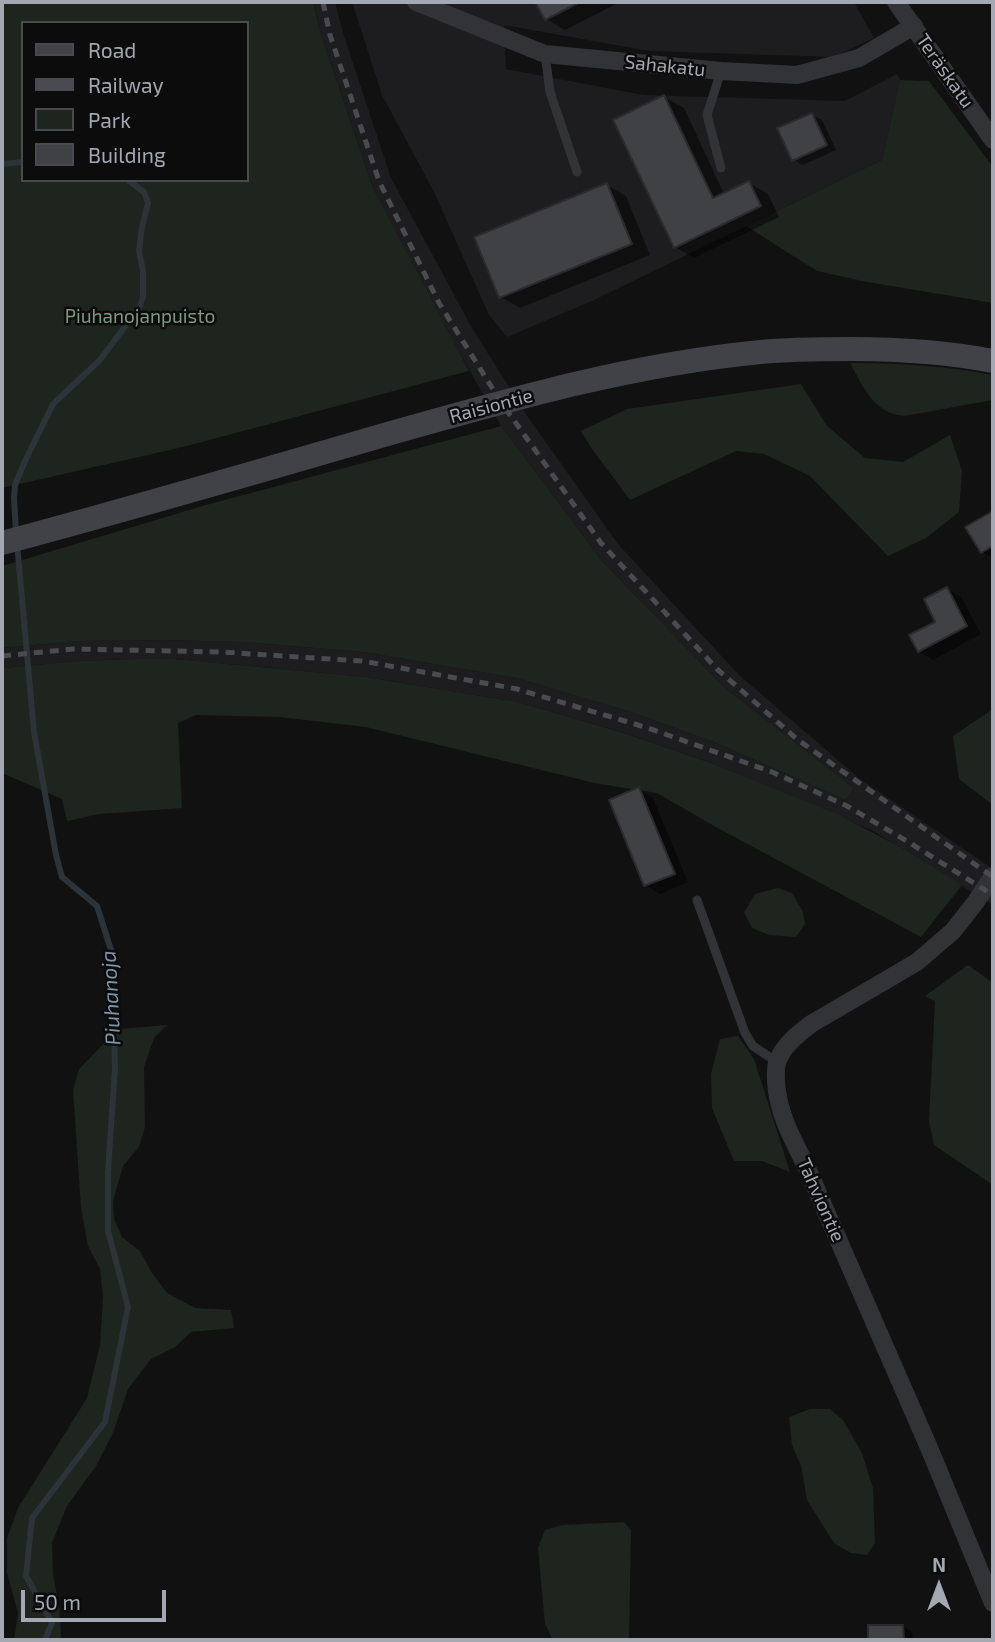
<!DOCTYPE html>
<html>
<head>
<meta charset="utf-8">
<style>
  body { margin:0 }
  #map { position:relative; width:995px; height:1642px; overflow:hidden; background:#111112; font-family:"Exo 2",sans-serif }
  canvas { display:block }
  .frame { position:absolute; inset:0; border:4px solid #a4a8b2; pointer-events:none }
  .legend { position:absolute; left:21px; top:21px; width:228px; height:161px; box-sizing:border-box; background:#0c0c0d; border:2px solid #494a4f; margin:0; padding:9px 12px; list-style:none; font-size:21px; color:#a4a8b2 }
  .legend li { display:flex; align-items:center; gap:14px; height:35px }
  .legend b { width:35px; border:2px solid #494a4f }
  .north { position:absolute; left:904px; top:1551px; width:70px; height:70px; -webkit-text-stroke:5px #0c0c0d; paint-order:stroke; rotate:0deg; font-size:19px; font-weight:700; line-height:28px; text-align:center; color:#a4a8b2 }
  .north::after { content:''; display:block; margin:auto; width:24px; height:32px; background:#a4a8b2; clip-path:polygon(50% 0,100% 100%,50% 72%,0 100%) }
  .scale { position:absolute; left:21px; top:1590px; width:145px; height:32px; box-sizing:border-box; border:4px solid #a4a8b2; border-top:0; padding-left:9px; font-size:21px; line-height:24px; white-space:nowrap; color:#a4a8b2; -webkit-text-stroke:5px #0c0c0d; paint-order:stroke }
</style>
</head>
<body>
<div id="map">
<canvas width="995" height="1642"></canvas>
<div class="frame"></div>
<ul class="legend">
<li><b style="height:9px;background:#404247"></b>Road</li>
<li><b style="height:9px;background:#494b50"></b>Railway</li>
<li><b style="height:19px;background:#1e241e"></b>Park</li>
<li><b style="height:19px;background:#404145"></b>Building</li>
</ul>
<div class="north">N</div>
<div class="scale">50 m</div>
</div>
<script>
const ctx = document.querySelector('canvas').getContext('2d');
ctx.lineJoin = 'round';
function paint(path, color) {
  ctx.fillStyle = color;
  ctx.fill(path, 'evenodd');
}
function strokePath(path, color, width, dash) {
  ctx.strokeStyle = color;
  ctx.lineWidth = width;
  ctx.lineCap = dash ? 'butt' : 'round';
  ctx.setLineDash(dash || []);
  ctx.stroke(path);
}
function drawText(font, color, halo, rows, align = 'center') {
  ctx.font = font + ' "Exo 2",sans-serif';
  ctx.lineWidth = 5;
  ctx.setLineDash([]);
  ctx.textBaseline = 'middle';
  ctx.strokeStyle = halo;
  ctx.fillStyle = color;
  for (const [text, x, y, turn = 0] of rows) {
    ctx.save();
    ctx.translate(x, y);
    ctx.rotate((+turn || 0) * Math.PI / 180);
    ctx.textAlign = isNaN(turn) ? turn : align;
    if (halo) ctx.strokeText(text, 0, 0);
    ctx.fillText(text, 0, 0);
    ctx.restore();
  }
}
paint(new Path2D(`
  M313 2H335L343 33 391 178 472 328 528 417 618 544 739 675 860 779 993 869V905L873 831 711 763 625 733 518 702 366 677 164 658 79 661 2 668V648L78 641 165 640 243 642 363 652 518 678 631 712 714 742 846 800 854 788 725 688 602 561 501 426 437 313 373 188 322 38Z
  M352 2H854L874 38 833 57 649 51 504 25 506 69 643 95 845 101 897 74 900 80 882 160 592 301 507 337 489 315 434 192 382 95Z`), '#1d1d1f');
paint(new Path2D(`
  M2 2H313L322 38 373 188 469 371 183 447 2 488ZM23 23H247V180H23Z
  M900 80 929 81 993 167V303L867 282 817 271 746 226 882 160Z
  M850 363C899 363 946 366 993 375V400L904 416C874 414 863 386 850 363Z
  M801 384 827 426 865 458 903 462 950 435 962 471 959 512 926 538 888 556 810 476 764 454 736 451 630 500 592 449 581 431 627 409Z
  M501 426 602 561 725 688 854 788 846 800 714 742 631 712 517 678 363 652 243 642 165 640 78 641 2 648V566L206 505Z
  M164 658 366 677 518 702 624 733 711 763 839 815 900 847 962 885 921 937 714 826 657 793 594 783 366 727 279 717 196 715 178 723 182 808 100 814 67 821 62 799 2 773V668L79 661Z
  M993 709V805L959 779 953 736Z
  M778 888 792 893 803 912 805 924 796 937 769 935 752 928 744 912 755 894Z
  M968 965 993 983V1185L934 1145 929 1121 935 1001 925 996Z
  M167 1025 154 1038 144 1067 145 1127 139 1147 123 1166 113 1201 114 1219 122 1237 140 1251 152 1273 167 1293 195 1308 231 1310 234 1328 191 1332 175 1347 151 1359 128 1389 113 1433 96 1466 67 1506 52 1543 53 1574 59 1605 61 1636 59 1640H14L18 1613 7 1573V1538L18 1508 87 1398 100 1345 103 1296 100 1269 88 1246 81 1208 73 1090 79 1069 118 1029Z
  M738 1036 754 1059 790 1172 762 1161H734L712 1108 711 1074 720 1039Z
  M810 1409H830L843 1420 862 1453 873 1488 875 1543 867 1555 851 1553 834 1543 807 1500 801 1466 792 1445 789 1417Z
  M624 1522 631 1530 629 1640H553L545 1624 538 1548 545 1530 562 1525Z`), '#1e241e');
paint(new Path2D(`
  M537 2H620L565 30 546 19Z
  M664 97 684 108 724 194 749 183 768 194 779 217 694 258 675 247Z
  M812 115 822 120 836 150 803 165 794 160Z
  M607 185 626 196 650 255 520 308 501 297Z
  M993 513V556L991 557 982 552 968 528Z
  M947 589 961 597 981 634 933 660 919 651 938 622Z
  M639 789 653 798 688 882 660 894 646 885Z
  M903 1626 912 1632 913 1640H870V1627Z`), '#0007');
strokePath(new Path2D(`
  M2 164 23 162
  M16 532 14 498 15 485 25 461 53 404 100 360 140 306 143 297V271L139 251 142 227 148 203 144 192 128 180
  M17 543 34 732 56 855 62 877 97 906 112 953 115 1068 108 1172V1231L128 1307 105 1422 32 1518 26 1576 52 1623 45 1640`), '#2c3339', 6);
const building = new Path2D(`
  M535 2H580L545 20Z
  M664 95 713 198 749 181 761 206 674 248 613 120Z
  M812 113 827 145 792 161 777 128Z
  M607 183 632 244 499 298 474 237Z
  M993 511V546L981 553 965 527Z
  M947 587 967 626 918 652 909 635 935 622 924 599Z
  M639 787 675 874 644 886 609 800Z
  M868 1625H903L904 1640H868Z`);
paint(building, '#404145');
strokePath(building, '#2b2b2e', 2);
strokePath(new Path2D(`
  M545 54 550 92 577 172
  M721 168 707 115 721 71
  M697 900 745 1033 753 1046 777 1062`), '#323337', 9);
strokePath(new Path2D(`
  M416 2 545 54 721 71 797 75 859 58 914 26
  M896 2 993 140
  M993 876 975 903 953 931 917 962 811 1024C798 1034 784 1045 778 1060 775 1066 776 1075 776 1082 778 1114 793 1140 807 1168L930 1450 993 1603`), '#323337', 18);
strokePath(new Path2D(`
  M2 543C130 509 257 472 384 435 508 400 633 364 761 352 791 349 821 349 851 349 899 349 946 352 993 361`), '#404247', 24);
strokePath(new Path2D(`
  M323 2 330 35 379 181 439 303 501 402 601 543 717 669 798 740 993 877
  M2 656 73 649 221 652 362 661 517 689 648 728 772 772 847 806 905 840 993 895`), '#494b50', 5, [9, 7]);
drawText('19px', '#a4a8b2', '#0c0c0d', [
  ["Sahakatu",665,66,6],
  ["Teräskatu",945,71,55],
  ["Raisiontie",491,406,-15],
  ["Tahviontie",821,1200,66]
]);
drawText('19px', '#7c9b7e', '#0c0c0d', [
  ["Piuhanojanpuisto",140,317]
]);
drawText('italic 21px', '#7d95aa', '#0c0c0d', [
  ["Piuhanoja",111,998,-93]
]);
</script>
</body>
</html>
